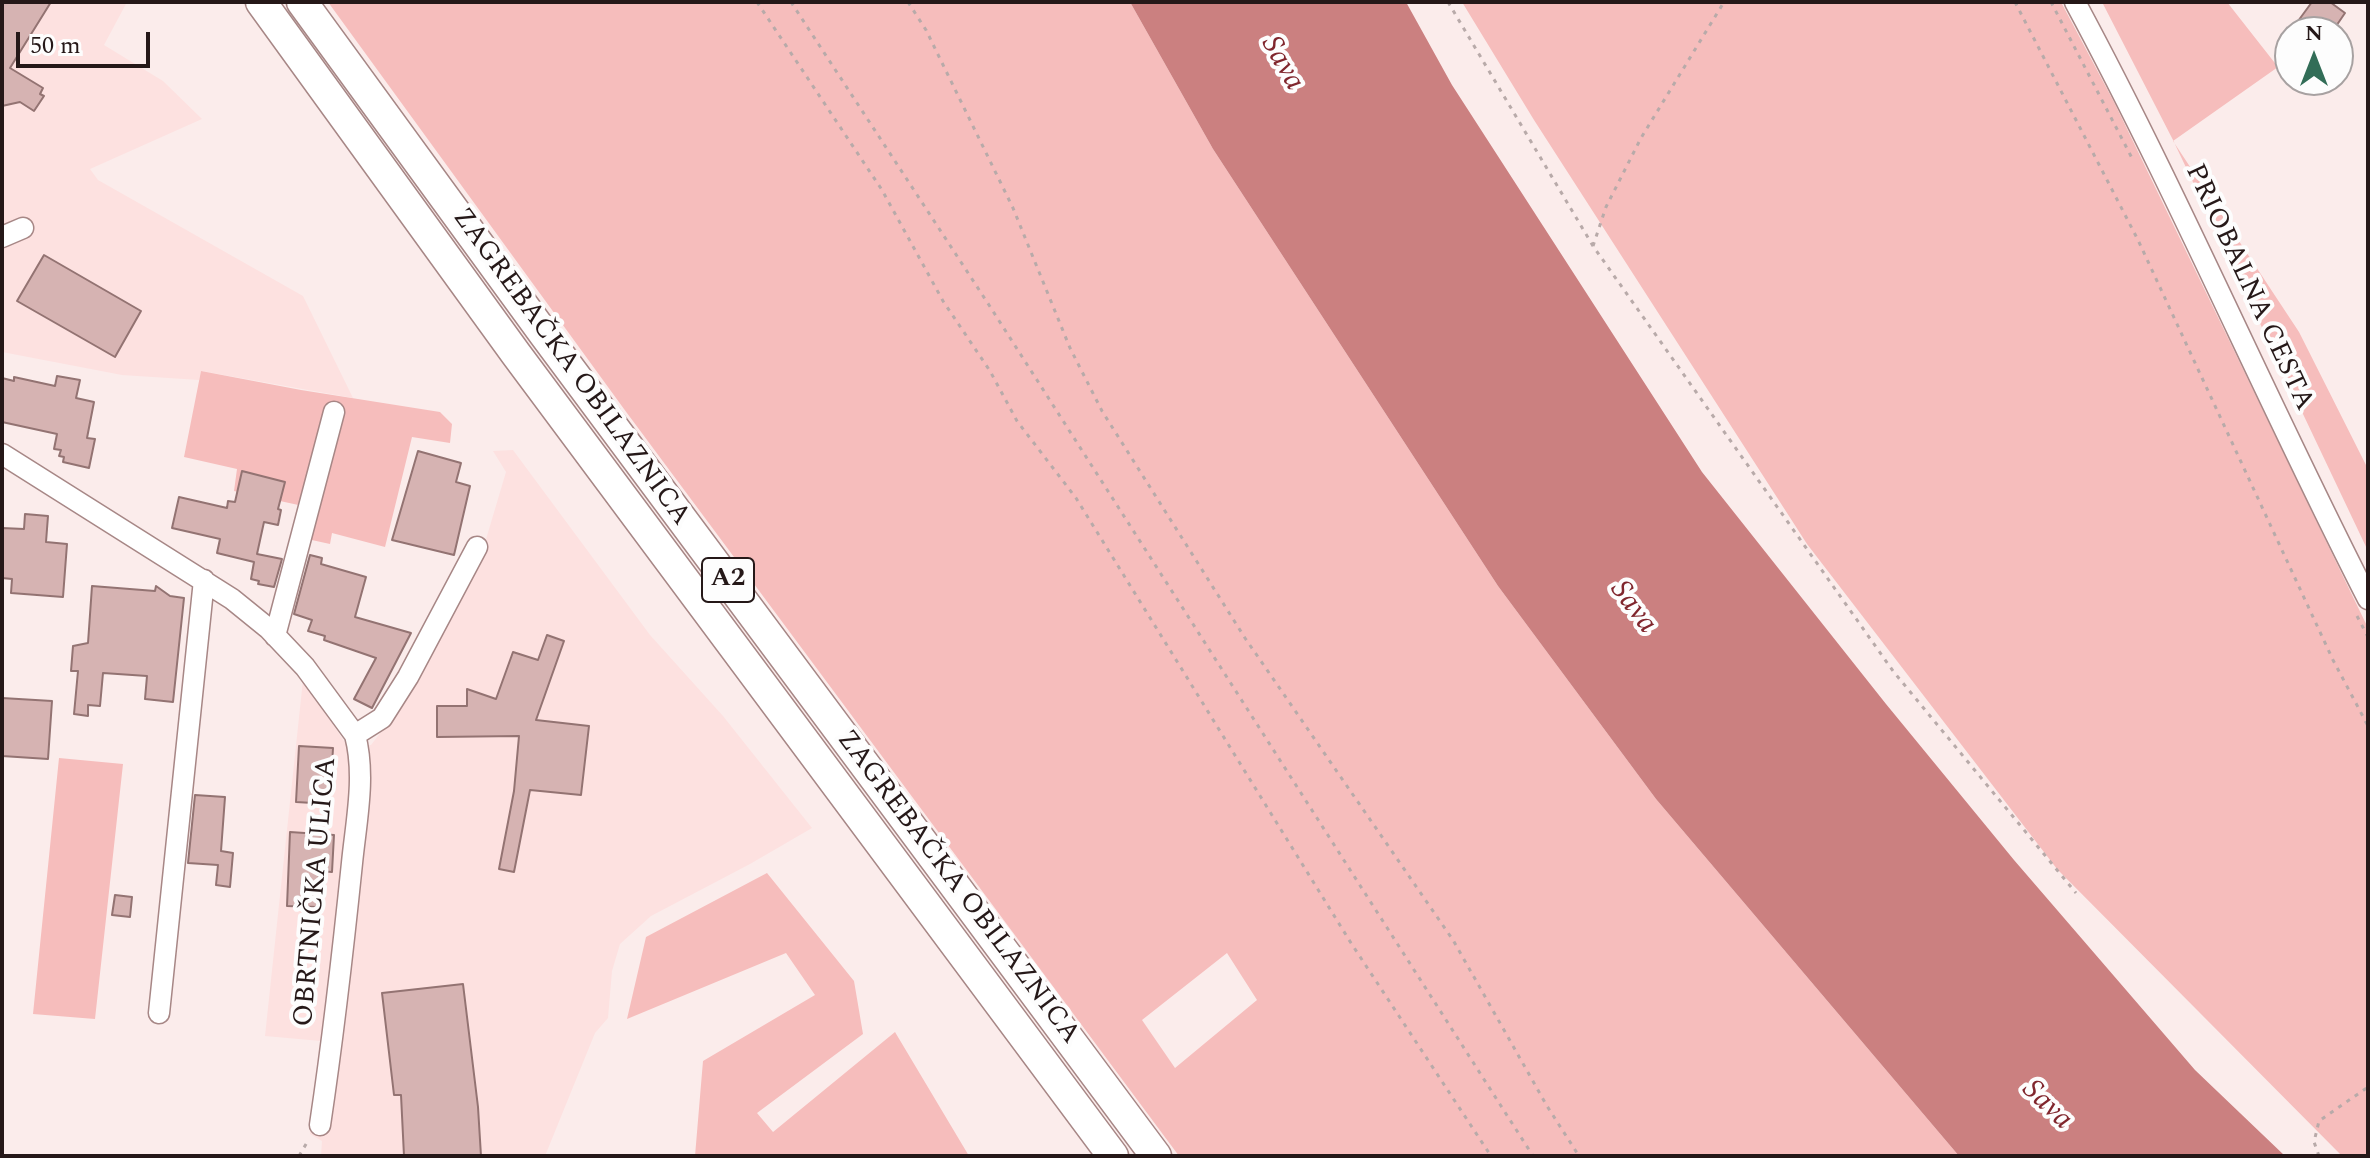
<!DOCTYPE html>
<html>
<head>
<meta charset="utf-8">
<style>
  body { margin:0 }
  #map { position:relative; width:2370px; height:1158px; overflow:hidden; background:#fbeceb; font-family:Spectral,serif }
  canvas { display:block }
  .frame { position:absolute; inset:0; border:4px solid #251818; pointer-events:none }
  .north { position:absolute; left:2274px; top:16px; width:80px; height:80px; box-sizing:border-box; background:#fdfdfd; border:2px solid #a7a1a1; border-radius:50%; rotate:0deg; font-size:22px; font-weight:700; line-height:32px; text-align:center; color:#251818 }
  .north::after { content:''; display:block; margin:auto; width:28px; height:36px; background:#326d57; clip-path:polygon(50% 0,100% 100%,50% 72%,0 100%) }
  .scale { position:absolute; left:16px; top:32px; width:134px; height:36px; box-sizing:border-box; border:4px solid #251818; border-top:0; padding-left:10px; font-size:24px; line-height:28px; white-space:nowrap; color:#251818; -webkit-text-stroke:6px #fdfdfd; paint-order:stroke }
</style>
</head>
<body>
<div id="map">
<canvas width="2370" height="1158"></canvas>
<div class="frame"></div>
<div class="north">N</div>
<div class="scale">50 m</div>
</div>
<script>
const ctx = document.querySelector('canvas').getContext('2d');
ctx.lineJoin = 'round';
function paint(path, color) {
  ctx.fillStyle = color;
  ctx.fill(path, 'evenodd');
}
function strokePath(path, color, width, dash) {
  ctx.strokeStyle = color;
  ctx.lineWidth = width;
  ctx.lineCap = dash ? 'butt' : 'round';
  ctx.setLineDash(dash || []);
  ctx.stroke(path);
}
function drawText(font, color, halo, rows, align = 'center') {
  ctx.font = font + ' Spectral,serif';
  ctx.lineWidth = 8;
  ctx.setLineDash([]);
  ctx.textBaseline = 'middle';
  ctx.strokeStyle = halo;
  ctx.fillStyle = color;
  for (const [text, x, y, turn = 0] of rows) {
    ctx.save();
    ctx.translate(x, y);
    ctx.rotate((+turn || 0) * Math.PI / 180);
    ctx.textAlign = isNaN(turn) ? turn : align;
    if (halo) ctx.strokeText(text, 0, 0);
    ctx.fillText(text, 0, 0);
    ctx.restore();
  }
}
paint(new Path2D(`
  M2 2H127L104 45 163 81 202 119 90 169 98 180 303 296 353 398 201 371 199 380 122 375 2 352Z
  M513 450 650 635 723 716 812 828 750 864 651 916 620 944 612 971 608 1018 595 1033 545 1156H321L322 1141 310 1134 321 1041 265 1036 303 680 346 744 371 745 404 702 484 546 506 472 493 451Z`), '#fde1e0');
paint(new Path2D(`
  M328 2H1130L1213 149 1498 586 1656 799 1959 1156H1179L624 409ZM1227 953 1257 1000 1175 1068 1142 1020Z
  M1462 2H2061L2115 104 2368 628V1156H2342L2057 869 1807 544 1534 120Z
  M2102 2H2227L2278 67 2173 141 2299 332 2368 469V551L2173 140Z
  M201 371 301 390 440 412 452 424 450 443 412 437 385 547 332 533 330 544 298 537 303 506 234 491 237 469 184 457Z
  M59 758 123 764 95 1019 33 1014Z
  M767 873 854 981 863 1034 757 1113 773 1132 895 1032 969 1156H695L703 1061 815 995 786 953 627 1019 646 937Z`), '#f6bdbc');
paint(new Path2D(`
  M1130 2H1406L1452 85 1702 472 1886 704 2014 860 2195 1070 2285 1156H1959L1656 799 1498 586 1213 149Z`), '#cb8080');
const building = new Path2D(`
  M2 2H51L10 68 43 88 40 94 44 96 34 111 20 102 2 106Z
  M2312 2H2330L2345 13 2332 32H2290Z
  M44 255 141 311 115 357 17 301Z
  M57 376 80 380 76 398 94 402 87 438 95 439 89 468 63 462 64 457 59 456 61 450 54 449 57 434 2 422V378L14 381V377L55 386Z
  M418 451 461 463 456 482 470 486 454 555 392 540Z
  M242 471 285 482 278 509 281 510 278 525 264 522 257 554 282 559 274 587 258 584 259 581 251 579 254 562 217 553 220 539 172 528 179 497 227 508 228 501 235 502Z
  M25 514 48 516 46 542 67 544 63 597 11 593 12 579 2 578V528L24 529Z
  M310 555 322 558 321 564 366 577 355 617 411 633 372 708 354 699 376 658 324 640 325 636 308 631 312 620 294 614Z
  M92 586 155 591 156 586 170 596 184 598 173 702 145 699 147 676 103 673 100 706 88 705V716L74 714 78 671H71L73 646 88 643Z
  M547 635 564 641 536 720 589 726 581 795 530 790 514 872 499 869 514 791 519 736 437 737V706H467V689L496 699 513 652 538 660Z
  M2 698 52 701 48 759 2 756Z
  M299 746 333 748 330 804 296 802Z
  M195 795 225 797 221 851 233 853 230 887 216 885 218 865 188 863Z
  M290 832 334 835 332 872 319 871 317 907 287 906Z
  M115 895 132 897 130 917 112 915Z
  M463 984 478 1107 481 1156H404L401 1095H394L382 993Z`);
paint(building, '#d6b3b2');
strokePath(building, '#937372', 2);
const minor = new Path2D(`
  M2075 2C2180 197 2267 402 2368 599
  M2 237 23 228
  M2 454 232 599 269 629 305 667 355 735C366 776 356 822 352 863 343 951 333 1038 320 1125
  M275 636 334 412
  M355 735 382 718 408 677 477 547
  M159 1013 204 580`);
const highway = new Path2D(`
  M261 2 516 354 1113 1156
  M302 2 544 334 1156 1156`);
strokePath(minor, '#a78786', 23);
strokePath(highway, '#a78786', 33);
strokePath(new Path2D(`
  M757 2 882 190 943 301 990 371 1017 421 1076 498 1351 943 1491 1156
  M791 2 989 305 1533 1156
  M908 2 926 30 1013 208 1070 348 1102 411 1245 638 1453 940 1547 1106 1579 1156
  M1448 2 1593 246 1893 671 2076 893
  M2015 2 2138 240 2333 660 2368 726
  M2051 2 2133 160
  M1593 246 1606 207 1641 138 1724 2
  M2357 616 2368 637
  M299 1156 309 1139
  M2319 1156 2314 1142 2319 1121 2368 1087`), '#b8aaa9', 3, [4, 6]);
strokePath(minor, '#fff', 20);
strokePath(highway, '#fff', 30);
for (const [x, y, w] of [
  [728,580,52]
]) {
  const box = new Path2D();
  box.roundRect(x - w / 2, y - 22, w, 44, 6);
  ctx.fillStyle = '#fdfdfd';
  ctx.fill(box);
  strokePath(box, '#251818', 2);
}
drawText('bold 26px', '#251818', null, [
  ["A2",728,580]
]);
drawText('28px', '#251818', '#fdfdfd', [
  ["PRIOBALNA CESTA",2248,288,65],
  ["ZAGREBAČKA OBILAZNICA",570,368,54],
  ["ZAGREBAČKA OBILAZNICA",957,888,53],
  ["OBRTNIČKA ULICA",317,892,-85]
]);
drawText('italic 30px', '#80262d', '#fdfdfd', [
  ["Sava",1281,64,60],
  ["Sava",1632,608,53],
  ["Sava",2046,1106,44]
]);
</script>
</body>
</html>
